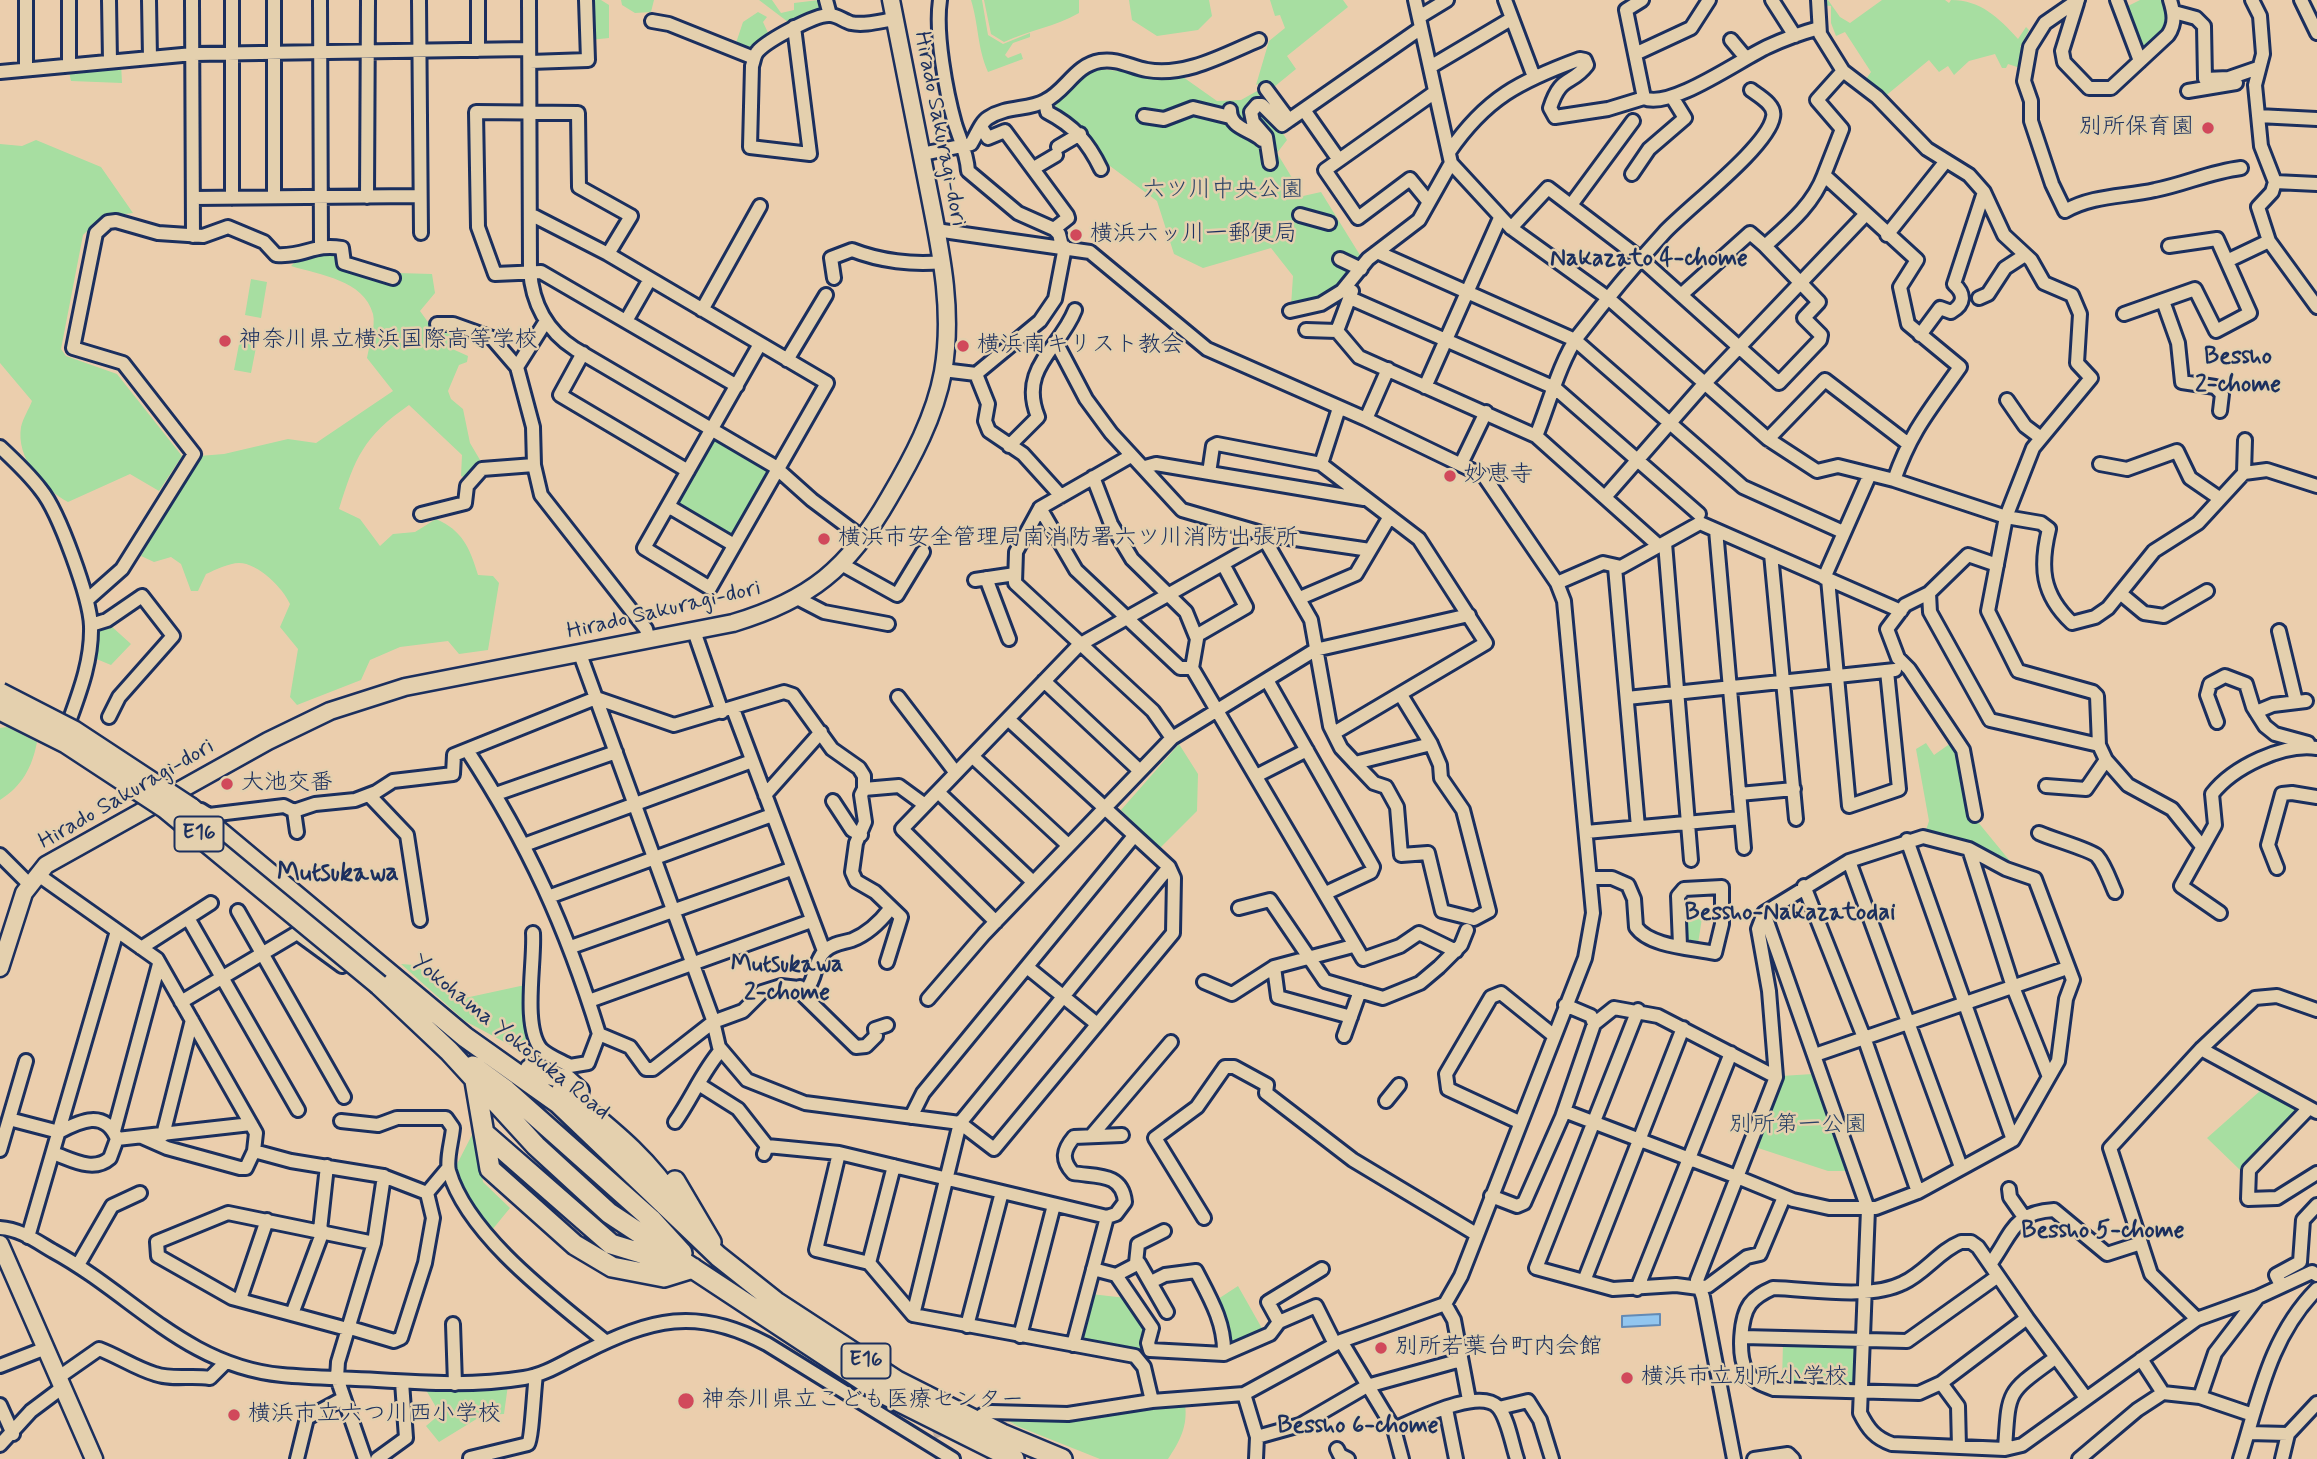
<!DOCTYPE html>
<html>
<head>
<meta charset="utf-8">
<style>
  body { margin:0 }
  canvas { display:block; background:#ebcead }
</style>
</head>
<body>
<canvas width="2317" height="1459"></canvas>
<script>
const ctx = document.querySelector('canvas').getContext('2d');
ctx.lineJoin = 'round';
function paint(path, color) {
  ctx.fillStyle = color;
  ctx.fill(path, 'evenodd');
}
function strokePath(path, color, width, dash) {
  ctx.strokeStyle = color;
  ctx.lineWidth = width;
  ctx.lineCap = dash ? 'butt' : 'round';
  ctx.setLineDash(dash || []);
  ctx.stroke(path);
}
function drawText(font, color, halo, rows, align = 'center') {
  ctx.font = font + ' Mynerve,"Klee One",sans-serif';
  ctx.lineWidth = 5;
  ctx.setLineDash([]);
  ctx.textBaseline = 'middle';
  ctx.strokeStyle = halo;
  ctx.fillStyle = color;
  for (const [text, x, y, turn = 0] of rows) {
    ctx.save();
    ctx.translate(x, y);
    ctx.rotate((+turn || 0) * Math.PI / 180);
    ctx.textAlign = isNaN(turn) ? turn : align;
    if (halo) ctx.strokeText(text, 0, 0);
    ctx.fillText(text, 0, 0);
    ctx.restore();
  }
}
paint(new Path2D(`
  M589 0H601L609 5V38L590 40Z
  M621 0H654L651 12 635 13 622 5Z
  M759 0H772L781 13 794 10V3L819 0 823 8 788 22Z
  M971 0H982L988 35 1003 44 1030 33V37L1013 43 1005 55 1008 58 1021 53 1023 59 988 72C977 47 979 26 971 0Z
  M984 0H1079V13C1055 27 1029 30 1004 42L991 34Z
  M1129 0H1209L1212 16 1198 30 1157 36 1132 20Z
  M1270 0H1343L1348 7 1287 56 1296 69 1274 87 1268 80 1256 85 1269 41 1285 28 1280 15 1275 16Z
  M1821 0H1828L1840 17 1850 23 1882 0H1945L1949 3 1951 0C1981 0 1999 18 2018 39L2026 27 2029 30 2020 47 2028 50 2023 69 2008 64 2006 68H2002L1995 54 1969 61 1954 75 1948 66 1939 72 1929 60 1883 98 1864 82 1871 72 1845 32 1836 36 1831 23V6L1821 5Z
  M2140 0H2163C2172 25 2160 35 2142 51L2126 7Z
  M758 12 767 17 763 22 770 37 757 43 752 53 735 46 743 22Z
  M121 63 122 83 71 81 68 67Z
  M1098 69 1183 77 1217 101 1241 100 1257 91 1287 140 1277 153 1303 196 1321 192 1363 260C1341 287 1325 299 1291 306L1293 276 1271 248 1203 268 1174 254 1157 201 1106 163 1052 102 1064 89Z
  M36 140 101 167 133 213 102 217 83 235 61 349 66 356 117 374 182 456 159 491 130 474 68 502C42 488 16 458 21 427 23 418 29 409 32 401L0 363V144L22 146Z
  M323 253 397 273 432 274 435 293 420 311 433 329 454 327 448 347 468 356 467 362 459 365 448 391 451 399 463 409 470 443 483 465 466 478 461 476 462 455 409 405C363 437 355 458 339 509L360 519 380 546 393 534 415 532 436 519C462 530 470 548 478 575L493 576 499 583 488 650 459 654 448 641 400 647 370 660 361 680 297 705 290 697 298 649 280 627 290 604C283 588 258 563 239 563 229 563 215 570 206 574L198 591H191L181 564 171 557 154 562 141 556 199 456 224 454 288 439 316 443 393 391 367 358C369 346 376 326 373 314 364 280 320 275 291 266L298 259Z
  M251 279 267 282 261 318 245 315Z
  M241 334 258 337 251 373 234 370Z
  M715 436 770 469 732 536 676 503Z
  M110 625 131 644 111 665 94 658C96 637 92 633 110 625Z
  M7 727 37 742C32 768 22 786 0 800V728Z
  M1926 743 1934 755 1951 743 1958 750 1973 816 2014 866 1973 844 1925 833 1929 821 1916 749Z
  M1179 744 1198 774 1197 811 1160 848 1121 810Z
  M1702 918 1698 944 1684 942V919Z
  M401 964 414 965 465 998 525 985 527 1054 465 1021Z
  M1813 1074 1849 1171H1828L1755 1147 1781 1076Z
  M2260 1091 2297 1109 2240 1170 2207 1138Z
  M474 1131 483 1182 510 1208 492 1230 468 1202 455 1168Z
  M1238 1286 1264 1332 1231 1348 1218 1299Z
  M1091 1294 1126 1298C1137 1315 1155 1334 1140 1354L1079 1341Z
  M1783 1343 1856 1346 1854 1384 1782 1381Z
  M508 1385 504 1414 483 1415 439 1442 426 1426 440 1414 426 1390Z
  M1174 1404H1185C1188 1426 1180 1441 1168 1459H1100L1007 1422 1019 1426 1008 1421H1054Z`), '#a7dea1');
const water = new Path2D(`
  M1660 1314V1325L1622 1327V1316Z`);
paint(water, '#92c6ef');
strokePath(water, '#628ab5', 2);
strokePath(new Path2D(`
  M933 1433 952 1426`), '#c1ae9d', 12, [12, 6]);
const minor = new Path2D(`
  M26 0V69
  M69 0V65
  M109 0 110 61
  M149 0 150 58
  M192 0 193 236
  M274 0V197
  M320 0 321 245
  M419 0 421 233
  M478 0V50
  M529 0 530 270C532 303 547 331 575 349L774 466 812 500 864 539
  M826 0 830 15
  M940 0C935 33 946 92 955 124 960 140 967 153 968 171L1018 213 1054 229 1059 234 1062 246
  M1415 0 1451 163 1511 228 1608 298 1768 439 1817 471 1838 466 1894 480C1912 429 1930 410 1960 367L1908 324 1900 287 1917 260 1824 175C1813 205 1787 226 1765 246L1750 233 1681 295 1779 383 1820 340 1821 335 1804 318 1819 302 1765 246
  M1505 0 1534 77
  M1642 0 1626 10 1644 98C1670 110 1741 59 1767 47 1784 39 1801 33 1819 28
  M1772 0 1795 36
  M1818 0 1820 34 1843 71 1877 97 1927 149 1969 175 1984 192 2004 235 2031 260 2044 283 2072 295 2080 314 2077 363 2091 378 2033 448 2006 517 1988 611 2018 671 2093 692 2097 696 2099 745 2106 760 2128 785 2172 809 2201 845
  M2078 0 2045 23 2030 47 2024 81 2031 101V121L2052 184 2065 211C2093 195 2124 197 2155 190 2186 184 2209 172 2241 168
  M2117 0 2140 61
  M2252 0 2260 16 2263 54 2255 85 2261 146 2275 182 2272 192 2258 207 2269 241 2317 307
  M2301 0 2317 33
  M2077 3 2062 51 2064 62 2089 88H2111L2168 35C2176 23 2174 13 2170 0
  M2174 12 2196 18 2204 26 2205 79 2229 78 2258 68
  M1419 17 1447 0
  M652 21 669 24 754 58
  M794 27 810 154 750 147 752 66C754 61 754 55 758 51 767 41 815 14 830 15 837 15 844 21 851 23 864 26 881 21 894 19
  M1731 40 1746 58
  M1635 54 1691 28 1709 0
  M530 62 588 60 586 0
  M1430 67 1511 19
  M0 72 193 54 529 49
  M1266 89 1289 120 1421 28
  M2188 91 2236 83
  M1045 101 1047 112C1074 126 1088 142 1101 169
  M1230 110C1230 129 1251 129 1262 140
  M1304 110 1339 160
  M1144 116 1164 119 1193 108 1230 117
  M2258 116 2317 119
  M981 127 988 138 1005 131 1067 215 1068 218 1054 229
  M1058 147 1080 134
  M1449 152C1486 98 1520 81 1580 59L1585 60 1587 65C1571 86 1561 74 1550 108L1555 117 1608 109 1644 98
  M922 154 971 144C976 136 981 122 988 118 1006 106 1028 110 1045 101 1066 91 1075 65 1100 61 1117 58 1131 67 1147 70 1186 77 1225 54 1259 40
  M1270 163 1266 137 1253 122 1251 112 1257 105H1262L1282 125 1289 120
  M1034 168 1056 155
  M1632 174 1649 149 1685 118 1672 97
  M1824 175 1842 129 1817 100 1843 71
  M2275 182 2317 184
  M367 197 368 0
  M193 198 419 196
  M232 198V0
  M1428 201 1410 179 1358 218 1325 170 1435 92
  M1571 205 1633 121
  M530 214 608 254 827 383 710 588 644 548 760 344
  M1300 215 1329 223
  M1511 228 1548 188 1641 259 1681 295
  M936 230 1090 252 1207 349 1366 419 1484 476 1557 583 1564 601 1593 913 1585 958 1461 1276 1445 1304 1341 1341 1244 1394 1152 1401 1068 1414 991 1412 982 1415
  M1887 235 1946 161
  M1377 252 1575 340 1743 487 1843 532
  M608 254 631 216 579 187 578 113 476 112 478 227 495 274 541 272 737 386
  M1340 259 1361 269
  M2227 261 2269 241
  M834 278 831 258 852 250C880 261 913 265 942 262
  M1350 298 1555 388 1699 514
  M1979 298 1988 294 2005 268 2025 255
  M2163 301 2178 343 2182 382 2215 387 2222 394 2220 411
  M702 310 760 206
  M1290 311 1321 304 1342 291 1368 259 1419 220 1451 163
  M2124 314 2195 289 2216 331 2250 313 2217 239 2169 246
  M626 321 650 279
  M437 324H453L492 338 517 367 533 427 534 465 541 495 646 629 649 640
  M1306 330 1337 331 1359 357 1536 436 1659 546
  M1337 331 1352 291
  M1920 335 1940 308 1951 312C1965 304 1965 294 1954 284L1984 192
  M1056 342 1086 399 1111 433 1182 510 1268 535 1370 550
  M583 353 560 395 688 471
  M787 360 826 295
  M517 367 546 321
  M943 370 976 374 988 404 985 421 989 431 1023 454 1061 496
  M976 374 1040 321 1055 299 1065 247
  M1425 387 1500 218
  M2007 400 2025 426 2041 438
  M1366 419 1388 369
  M1536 436C1548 407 1560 361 1578 336 1605 301 1634 266 1664 233 1687 208 1768 147 1773 117 1776 105 1759 96 1751 90
  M1768 439 1825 380 1907 443
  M1009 446 1038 417C1018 368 1060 349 1075 310
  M0 447C14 460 29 474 41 490 59 512 90 598 91 626 92 663 78 696 66 730
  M1129 457 1040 508 1016 552 1015 583 1153 711 1172 738
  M1461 464 1486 412
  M2100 464 2127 469 2177 451 2190 478 2219 498
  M1145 467 1156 464 1364 499
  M1209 473 1213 446 1217 444 1321 464
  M2244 473 2245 440
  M1093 477 1111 524 1132 559 1186 612 1197 639 1192 668 1363 959 1400 946 1419 933 1456 951
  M1894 480 2006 517 2041 523 2049 529C2040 566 2041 594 2072 623L2095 617 2108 608 2154 551 2198 523 2244 473 2267 470 2317 486
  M1605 497 1704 384 1865 215
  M668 506 734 545
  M1040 508 1076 570 1180 668H1192
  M421 514 465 503 467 486 482 469 534 465
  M1716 530 1744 848
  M1268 535 1265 540 1311 620 1330 726 1341 748 1355 763 1374 783 1386 787 1397 807 1401 855 1428 853 1442 911 1474 919 1489 911 1463 810 1441 778 1440 765 1431 744 1401 695
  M1665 543 1691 860
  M1771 554 1796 819
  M843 565 897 595 923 552
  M1615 567 1638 827
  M986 578 1009 639
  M1824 578 1870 474
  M1828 579 1849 806 1899 789 1887 671
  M975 580 1015 574
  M1557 583 1603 563 1621 567 1700 523 1901 611
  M1929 593 1930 612 1990 720 2099 745
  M2120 593 2144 613 2164 616 2207 591
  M797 598 824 612 888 624
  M1300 598 1356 574 1389 518
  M87 600 122 569 194 454 123 363 73 348 96 233 108 222 116 221 158 233 203 236 228 227 264 242 276 255C306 257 313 243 342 248L344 263 393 278
  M91 625 107 620 142 596 173 636 119 697 109 717
  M694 631 722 712
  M2279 631 2296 702
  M1196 636 1246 607 1223 564
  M580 654 712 1017 719 1047 747 1080 805 1103 960 1123 994 1149 1173 933 1174 878 1169 867 1008 719
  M1267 680 1373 867 1371 872 1326 893
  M1044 681 1140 771
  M898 697 956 773
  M1627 698 1895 670
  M733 709 824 951
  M2256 712 2273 705 2306 701
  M2217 722 2207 695 2210 684 2225 676 2246 684 2253 707 2265 726 2275 734 2308 743
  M1334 733 1486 643 1419 539 1321 464 1339 408
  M467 750C529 845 566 927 599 1034L630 1047 646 1069H653L713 1022 743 1011 762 992 781 986 807 989C817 977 814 960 826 950 834 943 842 943 852 940 867 934 880 922 890 909
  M972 756 1068 845
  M1355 763 1431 744
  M1256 776 1307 750
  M2046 786 2086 789 2106 760
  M864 789 899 786 925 805
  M938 792 1033 882
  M496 794 616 752
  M1739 794 1794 789
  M369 795 407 835 420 920
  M765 795 821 732
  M833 801 852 830 861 835
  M201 810 209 815 284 806 294 811 315 804 355 800 376 792 393 781 453 774 454 755 596 698 674 725 784 692 793 695 832 749 859 768 864 776V789L861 795 865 822 856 843 852 872 856 881 875 892 901 917 887 962
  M294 811 297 832
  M1975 815 1963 750 1909 669 1898 658 1887 629 1905 605 1929 593 1968 555 1997 565
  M1586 832 1741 818
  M2039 833C2052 839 2091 850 2097 856 2105 865 2110 881 2115 892
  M1907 840 2013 1140
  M524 845 752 761
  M1969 849 2013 987 2049 1077
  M0 855 29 884
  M1849 861 1961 1167
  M2277 868 2268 845 2282 794 2292 793 2317 797
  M37 874 157 959 256 1133 254 1151 291 1161 383 1176 427 1193 448 1168
  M1591 878H1612L1628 885 1634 899 1636 927C1650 947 1693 948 1715 953L1722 924V887L1684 889 1678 896 1680 945
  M1804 886 1865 1040 1918 1192
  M551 896 772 815
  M1239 908 1270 900 1325 981 1383 998 1420 983 1439 967 1461 945 1467 930
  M238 911 344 1097
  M1764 913 1868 1209 1860 1413C1868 1429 1875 1438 1892 1444L2005 1449 2022 1445 2197 1319 2258 1297 2312 1272 2317 1275
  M2220 913 2181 886 2215 825 2212 794C2233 767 2283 743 2317 748
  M188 918 298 1110
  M996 922 902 829 1079 645 1265 540
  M533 933C535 962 522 1026 541 1049 548 1056 561 1061 570 1066L588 1063 599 1034
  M571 947 791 869
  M141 948 211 903
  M1027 967 1097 1024
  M1274 967 1278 997 1351 1017
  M1204 982 1232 994 1274 967 1353 946
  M800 987 804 996 856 1047 866 1046 876 1036 875 1029 887 1025
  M928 999 984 934 1172 738 1315 650 1469 615
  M589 1001 811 921
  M181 1002 297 933 342 966
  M1565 1005 1591 1016 1594 1024
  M1638 1010 1536 1268 1613 1289 1676 1285 1699 1288 1708 1286 1747 1257 1760 1254 1784 1197
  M1344 1036 1360 991
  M2201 1049 2317 1112
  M1815 1055 2067 968
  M700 1085 738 1109 767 1146 764 1154
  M1386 1101 1399 1085
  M2309 1108 2249 1170 2248 1199 2277 1198 2317 1173
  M1564 1111 1737 1177 1793 1200 1829 1208H1876L1918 1192 2013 1140 2058 1061 2066 999 2073 980 2035 879 2006 869 1969 849 1923 837 1849 861 1764 913 1758 929 1769 991 1776 1077 1697 1280 1703 1297 1734 1459
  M911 1117 923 1093 1134 836
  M9 1119 59 1132C80 1121 105 1109 117 1139L110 1158C93 1173 71 1159 53 1153
  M341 1121 378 1125 397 1118H446L453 1128C452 1141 446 1159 449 1171 468 1236 555 1300 606 1342
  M675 1122C692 1098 702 1072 721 1050
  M1519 1122 1448 1089 1446 1074 1491 997 1501 993 1553 1035
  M114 1131 159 964
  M163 1135 192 1020
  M1092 1135 1171 1042
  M142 1137 167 1148 240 1168H246L254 1151
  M117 1139 251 1124
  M767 1146 839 1153 1107 1217
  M0 1150 26 1061
  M839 1153 816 1250 869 1263 913 1315 1135 1356 1144 1367 1152 1401
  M2009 1189 2010 1197 2024 1217
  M1491 1196 1517 1206 1524 1203 1562 1117 1594 1024 1614 1008 1658 1016 1776 1077
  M1204 1218 1155 1138 1197 1107 1225 1067H1234L1267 1085 1266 1093 1353 1160 1476 1234
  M0 1228C20 1229 36 1241 53 1251 132 1294 186 1366 282 1375 313 1378 345 1378 377 1380 426 1383 475 1386 524 1378 545 1375 564 1362 583 1353 651 1319 696 1306 767 1344L953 1459
  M320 1230 327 1166
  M28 1237 117 931
  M1961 1242H1971L1978 1247 2027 1318 1941 1383 1919 1393 1774 1389C1763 1385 1752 1381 1746 1370 1738 1355 1740 1318 1750 1304 1756 1296 1764 1292 1773 1288 1811 1289 1869 1300 1903 1283 1925 1273 1939 1251 1961 1242Z
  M869 1263 894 1166
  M1136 1263 1138 1244 1164 1231
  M1991 1263C2012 1234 2013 1212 2054 1210L2107 1254 2141 1243
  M78 1265 112 1206 140 1193
  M1093 1269 1116 1275 1152 1328 1148 1343 1150 1350 1224 1354C1225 1323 1210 1298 1196 1271L1165 1275 1151 1282
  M1116 1275 1139 1263 1167 1312
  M1584 1281 1683 1028
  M2281 1285 2276 1275 2300 1262 2303 1220 2317 1205
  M1637 1289 1731 1053
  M240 1299 267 1220
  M1445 1304 1454 1320 1469 1400
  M292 1314 323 1231
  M913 1315 960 1123 1169 867
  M2027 1318 2086 1398
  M2197 1319 2151 1274 2110 1148 2201 1049 2255 998 2277 996 2317 1010
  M1279 1322 1268 1302 1322 1269
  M453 1324 455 1384
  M967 1326 1002 1192
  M347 1327 394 1341 401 1338 425 1263 433 1218 427 1193
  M347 1329 232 1298 158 1256 157 1242 228 1213 374 1243
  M1020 1336 1054 1205
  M1743 1337 1907 1341 1998 1276
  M1341 1341 1394 1429 1402 1459
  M1073 1345 1107 1217 1116 1214 1125 1202C1122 1172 1096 1177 1073 1173 1061 1160 1063 1150 1074 1137L1122 1135
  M1224 1354 1270 1334 1279 1322 1316 1306 1335 1344
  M2141 1359 2163 1393 2200 1397 2253 1415
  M0 1366 46 1348
  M59 1377 99 1349C118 1356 135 1368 155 1374 172 1380 191 1375 210 1378L225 1363
  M1941 1383 1958 1406 1959 1447
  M1244 1394 1257 1437 1256 1459
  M2200 1397 2215 1353 2258 1297
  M0 1405 13 1434
  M1499 1408 1528 1401 1540 1420 1552 1459
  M1446 1409 1456 1459
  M1394 1429C1416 1420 1479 1387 1498 1407 1508 1418 1512 1445 1517 1459
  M2248 1433 2288 1434 2317 1403
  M1257 1437 1300 1425 1367 1386 1461 1360
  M0 1445 31 1411 63 1387
  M1337 1449 1340 1455 1348 1459
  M2005 1449C2009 1389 2006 1394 2055 1358
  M470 1458 528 1444C532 1438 534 1387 536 1375
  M297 1459 307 1418 344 1398
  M365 1459 337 1378 338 1362 374 1243 384 1176
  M377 1459 406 1438 402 1382
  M1754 1459 1788 1454 1793 1459
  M2079 1459 2137 1410 2163 1393
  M2240 1459C2259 1398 2270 1336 2317 1289
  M2282 1459 2288 1434`);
const major = new Path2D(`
  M0 968 24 893 46 865 268 741 330 711 405 687 733 623C810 600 849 568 889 498 912 459 935 416 943 372 954 309 940 248 928 187 916 125 903 62 891 0
  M0 1244 94 1459`);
const highway = new Path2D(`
  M191 808 465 1037 558 1103 718 1256 776 1302 897 1381 1002 1434 1062 1459
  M379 985 449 1051 536 1146 609 1213 882 1393 1014 1459
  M473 1066 506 1090 651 1219 682 1253
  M530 1069 567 1080 579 1091
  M475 1081 490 1169 575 1245 612 1267 664 1277 693 1268
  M562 1090C603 1124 648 1157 676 1204
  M484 1133 611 1244 644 1254 676 1270
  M675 1181 711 1242`);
strokePath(minor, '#1b2f5e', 18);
strokePath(major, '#1b2f5e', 21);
strokePath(highway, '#1b2f5e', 24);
strokePath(minor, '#e4d0ae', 12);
strokePath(major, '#e4d0ae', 16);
strokePath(highway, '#e4d0ae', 19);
const highwayBridge = new Path2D(`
  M0 693 74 731 191 808
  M0 710 66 743 165 808 379 985`);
strokePath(highwayBridge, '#1b2f5e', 24, []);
strokePath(highwayBridge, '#e4d0ae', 19);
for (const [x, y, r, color] of [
  [2208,128,7,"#d1495b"],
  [1076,235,7,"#d1495b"],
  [225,341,7,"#d1495b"],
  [963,346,7,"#d1495b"],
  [1450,476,7,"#d1495b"],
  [824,539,7,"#d1495b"],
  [227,784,7,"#d1495b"],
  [1381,1348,7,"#d1495b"],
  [1627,1378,7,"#d1495b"],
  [686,1401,9,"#d1495b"],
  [234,1415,7,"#d1495b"]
]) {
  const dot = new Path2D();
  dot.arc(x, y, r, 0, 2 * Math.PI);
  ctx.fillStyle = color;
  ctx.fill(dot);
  strokePath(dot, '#e4d0ae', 2.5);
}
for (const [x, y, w] of [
  [199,834,49],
  [866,1361,49]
]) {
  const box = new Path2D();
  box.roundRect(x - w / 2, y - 17.5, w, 35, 5);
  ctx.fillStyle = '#e4d0ae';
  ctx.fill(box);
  strokePath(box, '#1b2f5e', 2);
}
drawText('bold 21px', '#1b2f5e', null, [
  ["E16",199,834],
  ["E16",866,1361]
]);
drawText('23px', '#1b2f5e', '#e4d0ae', [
  ["別所保育園",2194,128,"right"],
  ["横浜六ッ川一郵便局",1090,235],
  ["神奈川県立横浜国際高等学校",239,341],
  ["横浜南キリスト教会",977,346],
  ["妙恵寺",1464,476],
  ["横浜市安全管理局南消防署六ツ川消防出張所",838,539],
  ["大池交番",241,784],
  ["別所若葉台町内会館",1395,1348],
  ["横浜市立別所小学校",1641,1378],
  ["神奈川県立こども医療センター",702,1401],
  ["横浜市立六つ川西小学校",248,1415]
], 'left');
drawText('23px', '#1b2f5e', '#e4d0ae', [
  ["Hirado Sakuragi-dori",939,129,79],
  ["Hirado Sakuragi-dori",664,611,-13],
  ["Hirado Sakuragi-dori",127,795,-30],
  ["Yokohama Yokosuka Road",510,1038,39]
]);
drawText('23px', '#294065', '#e4d0ae', [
  ["六ツ川中央公園",1223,191],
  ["別所第一公園",1798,1126]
]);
drawText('bold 24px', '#1b2f5e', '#e4d0ae', [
  ["Nakazato 4-chome",1649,260],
  ["Bessho",2238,358],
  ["2-chome",2238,386],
  ["Bessho-Nakazatodai",1790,914],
  ["Mutsukawa",787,966],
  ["2-chome",787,994],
  ["Bessho 5-chome",2103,1232],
  ["Bessho 6-chome",1358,1427]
]);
drawText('bold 26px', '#1b2f5e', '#e4d0ae', [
  ["Mutsukawa",338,875]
]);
</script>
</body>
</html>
